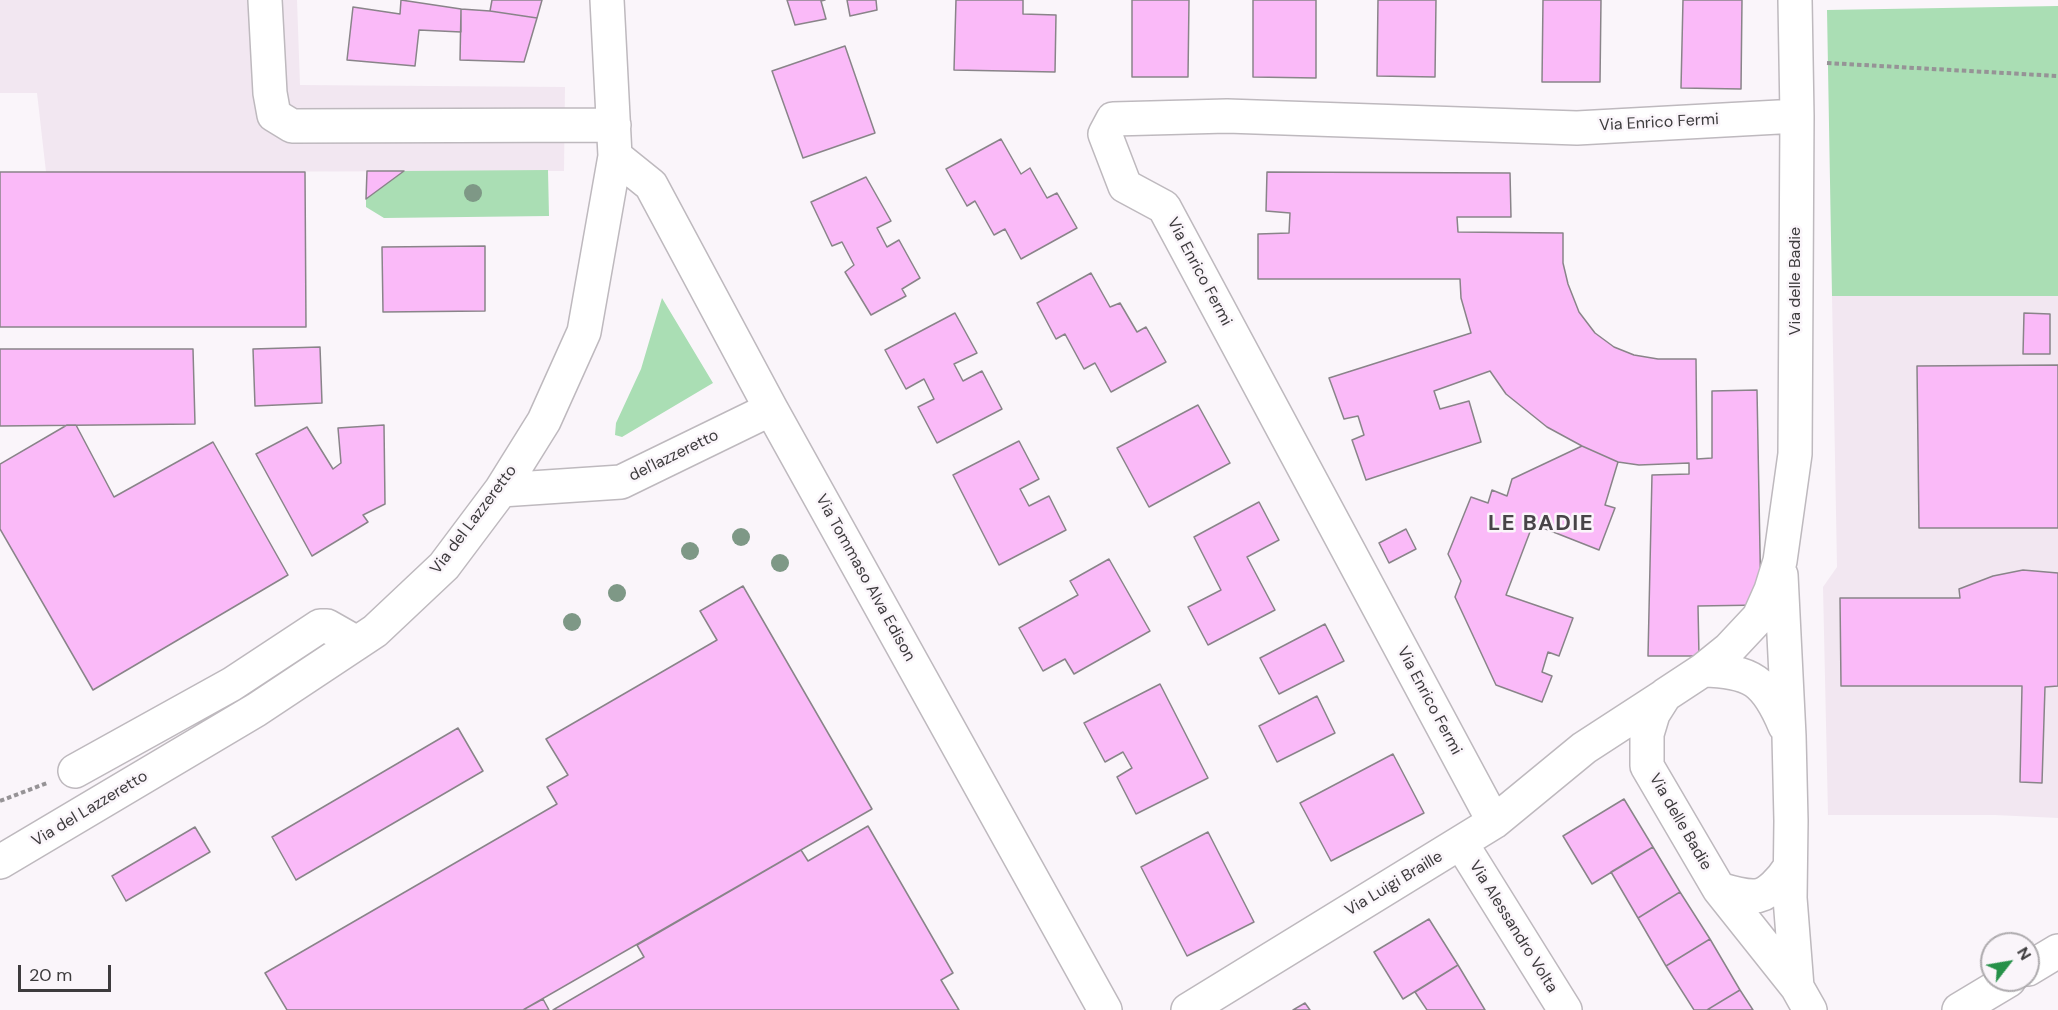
<!DOCTYPE html>
<html>
<head>
<meta charset="utf-8">
<style>
  body { margin:0 }
  #map { position:relative; width:2058px; height:1010px; overflow:hidden; background:#faf5fa; font-family:"DM Sans",sans-serif }
  canvas { display:block }
  .north { position:absolute; left:1980px; top:932px; width:60px; height:60px; box-sizing:border-box; background:#faf5fa; border:2px solid #aeabae; border-radius:50%; rotate:59deg; font-size:16px; font-weight:700; line-height:24px; text-align:center; color:#3d3b3d }
  .north::after { content:''; display:block; margin:auto; width:21px; height:27px; background:#269149; clip-path:polygon(50% 0,100% 100%,50% 72%,0 100%) }
  .scale { position:absolute; left:18px; top:965px; width:93px; height:27px; box-sizing:border-box; border:3px solid #3d3b3d; border-top:0; padding-left:8px; font-size:18px; line-height:21px; white-space:nowrap; color:#3d3b3d; -webkit-text-stroke:4px #faf5fa; paint-order:stroke }
</style>
</head>
<body>
<div id="map">
<canvas width="2058" height="1010"></canvas>
<div class="north">N</div>
<div class="scale">20 m</div>
</div>
<script>
const ctx = document.querySelector('canvas').getContext('2d');
ctx.lineJoin = 'round';
function paint(path, color) {
  ctx.fillStyle = color;
  ctx.fill(path, 'evenodd');
}
function strokePath(path, color, width, dash) {
  ctx.strokeStyle = color;
  ctx.lineWidth = width;
  ctx.lineCap = dash ? 'butt' : 'round';
  ctx.setLineDash(dash || []);
  ctx.stroke(path);
}
function drawText(font, color, halo, rows, align = 'center') {
  ctx.font = font + ' "DM Sans",sans-serif';
  ctx.lineWidth = 5;
  ctx.setLineDash([]);
  ctx.textBaseline = 'middle';
  ctx.strokeStyle = halo;
  ctx.fillStyle = color;
  for (const [text, x, y, turn = 0] of rows) {
    ctx.save();
    ctx.translate(x, y);
    ctx.rotate((+turn || 0) * Math.PI / 180);
    ctx.textAlign = isNaN(turn) ? turn : align;
    if (halo) ctx.strokeText(text, 0, 0);
    ctx.fillText(text, 0, 0);
    ctx.restore();
  }
}
paint(new Path2D(`
  M0 0H297L300 85 565 87 564 171 46 172 37 93H0Z
  M1832 296H2058V818L1995 815H1828L1823 587 1837 567Z`), '#f2e7f1');
paint(new Path2D(`
  M2058 6V296H1832L1827 10Z
  M548 170 549 216 384 218 366 207V199L404 171Z
  M662 298 713 383 622 437 615 435 616 423 641 369Z`), '#aadeb4');
const building = new Path2D(`
  M401 0 461 9V32L419 30 415 66 347 60 353 7 400 14Z
  M492 0H542L537 18 490 11Z
  M787 0H825L821 1 826 19 795 25Z
  M847 0H876L877 10 850 16Z
  M956 0H1023V14L1056 15 1055 72 954 70Z
  M1132 0H1189L1188 77H1132Z
  M1253 0H1316V78L1253 77Z
  M1378 0H1436L1435 77 1377 76Z
  M1543 0H1601L1600 82H1542Z
  M1683 0H1742L1741 89 1681 88Z
  M461 9 490 11 537 18 524 62 460 60Z
  M845 46 875 133 803 158 772 71Z
  M1001 139 1021 174 1030 168 1047 198 1057 193 1077 228 1021 259 1005 229 994 235 975 201 967 206 946 169Z
  M367 171H404L366 199Z
  M0 172H305L306 327H0Z
  M1267 172 1510 173 1511 217H1457L1458 232 1563 233V263L1568 284 1579 312 1595 333 1614 347 1634 355 1658 359H1696L1697 459 1712 458V391L1757 390 1761 605 1698 606 1699 656H1648L1652 475 1689 474V463L1639 465 1618 462 1582 446 1547 427 1506 394 1490 371 1434 391 1440 409 1469 401 1481 442 1366 480 1352 440 1364 435 1358 416 1344 419 1329 378 1471 333 1461 298 1460 279H1258V234L1289 233 1290 213 1266 211Z
  M866 177 891 221 877 228 887 247 899 240 920 278 902 289 906 296 871 315 845 272 854 265 842 242 832 246 811 202Z
  M485 246V311L383 312 382 247Z
  M1091 273 1110 307 1120 303 1137 332 1146 327 1166 362 1111 392 1095 363 1084 369 1065 334 1056 339 1037 303Z
  M955 313 977 353 954 364 963 381 982 371 1002 409 937 443 918 407 934 399 924 379 906 389 885 350Z
  M2024 313 2050 314V354H2023Z
  M320 347 322 403 255 406 253 349Z
  M0 349H193L195 424 0 426Z
  M2058 365V528H1919L1917 366Z
  M1198 405 1230 463 1149 507 1117 448Z
  M67 425H76L114 497 213 442 288 575 93 690 0 529V464Z
  M384 425 385 504 363 515 368 522 312 556 256 454 307 427 333 469 341 463 338 428Z
  M1019 441 1039 479 1020 489 1029 506 1049 496 1066 530 999 565 953 475Z
  M1582 446 1618 462 1605 505 1615 508 1599 550 1533 524 1506 595 1573 618 1559 656 1548 652 1542 672 1552 676 1542 702 1496 685 1455 597 1461 581 1448 554 1471 497 1488 503 1492 490 1507 496 1512 479Z
  M1259 502 1279 540 1247 557 1275 610 1208 645 1188 607 1221 590 1194 537Z
  M1406 529 1416 549 1389 563 1379 543Z
  M1109 559 1150 631 1074 674 1065 659 1043 671 1019 628 1078 595 1070 581Z
  M2023 570 2058 573V686L2045 687 2042 783 2020 782 2022 686H1841L1840 598H1960L1959 589 1993 576Z
  M743 586 872 809 523 1010H287L265 973 557 804 547 787 568 775 546 739 717 640 700 611Z
  M1325 624 1344 661 1279 694 1260 658Z
  M1160 684 1208 778 1136 814 1117 777 1132 768 1123 752 1105 762 1084 723Z
  M1317 696 1335 733 1277 762 1259 726Z
  M458 728 483 771 296 880 272 837Z
  M1393 754 1424 813 1331 861 1300 803Z
  M1624 799 1653 847 1592 884 1563 836Z
  M868 826 953 973 941 980 959 1010H553L644 957 637 945 801 850 808 861Z
  M195 827 210 852 126 901 112 876Z
  M1208 832 1254 922 1187 956 1141 867Z
  M1653 847 1680 892 1638 918 1611 872Z
  M1680 892 1710 939 1666 966 1638 918Z
  M1429 919 1458 965 1403 999 1374 952Z
  M1710 939 1740 990 1707 1010H1694L1666 966Z
  M1458 965 1485 1010H1427L1415 992Z
  M1740 990 1753 1010H1707Z
  M543 999 549 1010H523Z
  M1305 1003 1310 1010H1293Z`);
paint(building, '#fabaf8');
strokePath(building, '#898489', 1.5);
const minor = new Path2D(`
  M265 0 270 93 274 115 292 126 614 125
  M1795 0 1797 116 1795 454 1780 561 1771 590 1759 617 1729 649 1703 670 1665 695 1653 714 1647 734V766L1719 889 1797 987 1810 1010
  M615 156 651 185 771 409 1105 1010
  M501 490 621 482 771 409
  M1781 575 1789 736 1791 821 1790 898 1797 987
  M1703 670C1752 671 1766 681 1785 726
  M75 771 232 684 320 626H327L357 643
  M1494 822 1164 207 1125 186 1105 134 1113 119 1227 116 1577 128 1797 116
  M1461 843 1565 1010
  M0 862 256 710 375 631 444 566 501 490 544 421 584 332 615 156 607 0
  M1719 889C1729 892 1742 896 1753 896 1768 897 1783 878 1790 867
  M2028 969 2058 951
  M1188 1010 1494 822 1584 748 1664 696
  M1959 1010 2009 980`);
strokePath(minor, '#beb9be', 36);
strokePath(new Path2D(`
  M1827 63 2058 76
  M0 801 47 783`), '#969396', 4, [4.5, 3]);
strokePath(minor, '#fff', 33);
ctx.fillStyle = '#7e9886';
for (const [x, y] of [
  [473,193],
  [741,537],
  [690,551],
  [780,563],
  [617,593],
  [572,622]
]) {
  ctx.beginPath();
  ctx.arc(x, y, 9, 0, 2 * Math.PI);
  ctx.fill();
}
drawText('16px', '#3d3b3d', '#faf5fa', [
  ["Via Enrico Fermi",1659,123,-3],
  ["Via Enrico Fermi",1199,272,62],
  ["Via delle Badie",1796,281,-90],
  ["del'lazzeretto",674,456,-26],
  ["Via del Lazzeretto",474,520,-53],
  ["Via Tommaso Alva Edison",865,578,61],
  ["Via Enrico Fermi",1429,701,62],
  ["Via del Lazzeretto",90,809,-31],
  ["Via delle Badie",1680,822,60],
  ["Via Luigi Braille",1394,884,-31],
  ["Via Alessandro Volta",1513,927,58]
]);
ctx.letterSpacing = '1.5px';
drawText('bold 22px', '#484448', '#faf5fa', [
  ["LE BADIE",1541,524]
]);
ctx.letterSpacing = '0px';
</script>
</body>
</html>
